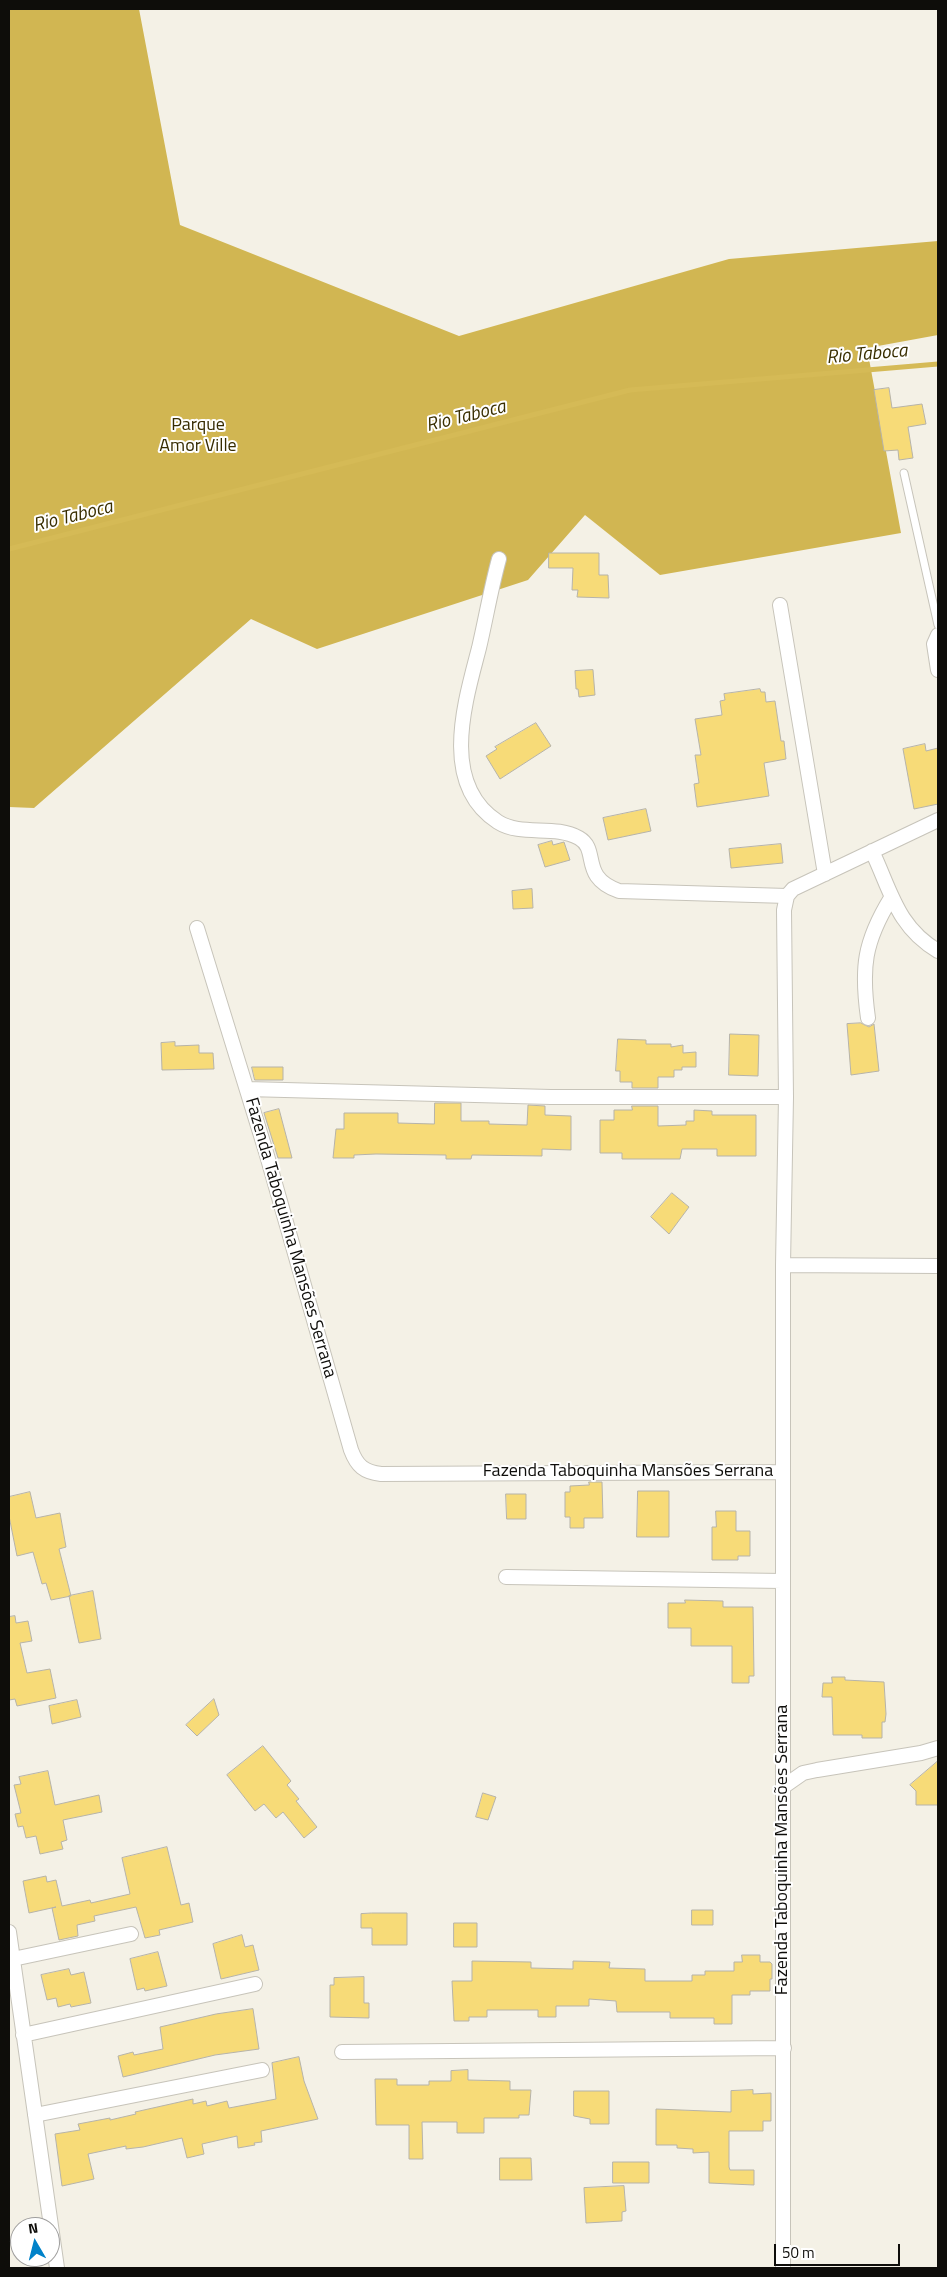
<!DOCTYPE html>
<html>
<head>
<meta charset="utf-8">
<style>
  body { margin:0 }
  #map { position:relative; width:947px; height:2277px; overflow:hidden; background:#f4f1e6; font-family:"Titillium Web",sans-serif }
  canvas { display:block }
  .frame { position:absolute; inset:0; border:10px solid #0e0d0a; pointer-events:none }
  .north { position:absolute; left:10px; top:2217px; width:50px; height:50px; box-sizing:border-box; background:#fff; border:1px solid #9f9e9d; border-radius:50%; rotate:352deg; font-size:14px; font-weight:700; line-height:20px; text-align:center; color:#0e0d0a }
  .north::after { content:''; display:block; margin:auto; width:18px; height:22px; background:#0182c9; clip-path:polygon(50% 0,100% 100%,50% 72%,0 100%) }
  .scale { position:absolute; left:774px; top:2244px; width:126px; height:22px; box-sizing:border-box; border:2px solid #0e0d0a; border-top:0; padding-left:6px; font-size:15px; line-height:18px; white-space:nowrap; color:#0e0d0a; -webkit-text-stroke:4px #fff; paint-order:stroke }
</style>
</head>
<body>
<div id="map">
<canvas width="947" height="2277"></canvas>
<div class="frame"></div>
<div class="north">N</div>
<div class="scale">50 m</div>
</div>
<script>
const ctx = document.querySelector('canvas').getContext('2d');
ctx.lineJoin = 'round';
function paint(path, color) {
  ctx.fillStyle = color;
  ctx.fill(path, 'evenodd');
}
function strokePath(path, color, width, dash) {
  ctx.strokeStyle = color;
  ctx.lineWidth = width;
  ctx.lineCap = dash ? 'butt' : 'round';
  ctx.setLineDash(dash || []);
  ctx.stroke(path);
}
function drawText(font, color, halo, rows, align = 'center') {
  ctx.font = font + ' "Titillium Web",sans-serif';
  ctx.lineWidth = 4;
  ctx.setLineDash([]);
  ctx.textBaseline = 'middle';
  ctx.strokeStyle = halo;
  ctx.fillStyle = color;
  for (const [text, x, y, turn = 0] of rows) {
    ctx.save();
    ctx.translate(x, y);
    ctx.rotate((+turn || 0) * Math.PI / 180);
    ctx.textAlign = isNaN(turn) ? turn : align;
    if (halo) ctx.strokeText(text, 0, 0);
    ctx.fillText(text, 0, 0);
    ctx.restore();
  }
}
paint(new Path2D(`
  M9 9H139L180 225 459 336 729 259 938 241V335L867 348 901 533 660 575 585 515 528 580 317 649 251 619 34 808 9 807Z`), '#d1b652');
strokePath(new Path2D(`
  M9 549 630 390 938 364`), '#d5ba56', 5);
const building = new Path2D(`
  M889 388 892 408 922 404 926 424 908 427 913 458 899 460 898 450 884 451 874 390Z
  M549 553H599V575H608L609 598 577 597 578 590H572L573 568H549Z
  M593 670 595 695 579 697 578 689H576L575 671Z
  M760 689 761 692H765L766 702 775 701 781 741H784L786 759 764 763 769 796 697 807 694 784 699 783 695 755H701L695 719 722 715 720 701 725 700 724 694Z
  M536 723 551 746 500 779 486 756 497 749 495 747Z
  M925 744 926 751 938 748V804L914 809 903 749Z
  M646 809 651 831 608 840 603 818Z
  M552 841 553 845 564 842 570 860 545 867 538 845Z
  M781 844 783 863 731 868 729 849Z
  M532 889 533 908 513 909 512 891Z
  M861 1023 869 1027 874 1024 879 1071 851 1075 847 1024Z
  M730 1034 759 1035 758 1076 729 1075Z
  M618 1039 646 1040V1044H671V1047L683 1045V1053L696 1052V1067H682V1070H674V1077H658V1088H632V1082H620V1071H616Z
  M175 1042V1046L199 1045V1053H213L214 1069 162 1070 161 1043Z
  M252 1067H283V1080H255Z
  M435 1103H461V1121H489V1124L527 1125 528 1105 545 1106V1115L571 1116V1150L542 1149V1156L472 1155 471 1159H446V1155L376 1154 354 1155V1158H333L336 1129H344V1113H398V1123L434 1124Z
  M632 1106H658V1126L686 1125V1121H694V1110L712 1111V1115H756V1156H717V1149H682L680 1159H622V1153H600V1120H614V1110H632Z
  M279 1109 292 1158H278L264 1113Z
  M672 1193 689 1207 669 1234 651 1217Z
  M589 1482H602L603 1518H584V1528H570V1517H565V1492H570V1486L589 1485Z
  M638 1491H669V1537H637Z
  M30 1492 36 1518 60 1513 66 1547 59 1549 71 1596 51 1600 46 1583 42 1584 33 1552 17 1556 9 1516V1497Z
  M506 1494H526V1519H507Z
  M716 1511H736V1531H750V1556H738V1560H712V1527H716Z
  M93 1591 101 1639 79 1643 69 1596Z
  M685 1600 723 1601V1607H753L754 1676H749V1683H732V1646H691V1628H668V1603H685Z
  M15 1616 16 1623 28 1621 32 1641 20 1643 27 1673 50 1669 56 1698 17 1706 15 1699 9 1700V1617Z
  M832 1677H845V1680L884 1682 886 1714 885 1722H882V1738H862V1735H833L832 1697H822L823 1683H832Z
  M214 1699 219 1715 197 1736 186 1725Z
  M77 1700 81 1717 52 1724 49 1706Z
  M263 1746 291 1781 287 1785 299 1799 296 1801 317 1827 304 1838 283 1812 276 1818 264 1804 255 1811 227 1775Z
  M938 1761V1805H916V1791L910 1785Z
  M48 1771 55 1805 99 1795 102 1812 63 1820 67 1840 61 1842 63 1849 40 1854 36 1836 26 1838 23 1826 18 1827 15 1814 21 1813 14 1785 21 1784 19 1777Z
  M483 1793 496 1797 488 1820 476 1817Z
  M167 1847 181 1905 189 1903 193 1922 159 1930 160 1935 145 1938 136 1907 94 1916 95 1921 77 1925 78 1936 59 1940 52 1908 56 1907 29 1913 23 1881 46 1876 47 1882 56 1880 62 1906 90 1900 91 1903 130 1894 122 1858Z
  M692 1910H713V1925H692Z
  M372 1913H407V1945H372V1928H361V1914Z
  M454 1923H477V1947H454Z
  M242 1935 245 1947 253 1945 259 1970 221 1979 213 1944Z
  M158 1952 167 1986 145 1991 144 1988 137 1990 130 1959Z
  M742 1955H760V1962H770L772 1964V1979H770V1991H750V1995H732V2024H714V2018H670V2012H617L616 2001 589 1999V2006H556V2017H538V2010H487V2017H469V2021H454L452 1981H472V1961L531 1962V1968L573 1969V1961L610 1962 609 1968 645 1969V1981H692V1975H705V1971H734V1962H742Z
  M69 1969 71 1975 84 1972 91 2003 71 2007 70 2004 58 2007 56 1998 47 2000 41 1975Z
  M364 1977V2003H369V2018L330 2017V1985H334V1978Z
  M253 2009 259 2049 215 2055 123 2077 118 2056 133 2052 134 2055 163 2049 160 2027 216 2014Z
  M299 2057 304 2081 318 2119 261 2131 262 2142 254 2143 255 2145 238 2148 237 2136 202 2144 204 2154 187 2158 182 2138 143 2147 126 2149V2146L88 2154 94 2179 62 2186 55 2134 80 2130 78 2124 110 2118V2120L136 2114 135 2112 193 2099V2104L206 2101 207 2106 227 2101 229 2108 276 2099 272 2063Z
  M468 2070V2080L510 2081V2090H531L529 2115H519V2118H484V2133H457V2122H422L423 2159H409V2125H376L375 2079H397V2085H429V2081H451V2071Z
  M753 2090V2094L771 2093V2121H763V2131H729V2167L730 2170H754V2185L709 2183V2152L693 2153V2149L677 2148V2145H656V2109L731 2112V2091Z
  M574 2091H609V2124H590V2119L574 2116Z
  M500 2158H531L532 2180H500Z
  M613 2162H649V2183H613Z
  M624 2186 626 2211 622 2212V2221L586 2223 584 2188Z`);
paint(building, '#f7db78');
strokePath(building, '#b6b3a9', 1);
const lane = new Path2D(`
  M904 473 938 625`);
const street = new Path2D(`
  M499 559C491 588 486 618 479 648 465 702 439 784 498 822 522 837 554 824 579 838 600 850 579 877 619 891L787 896
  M780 605 825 874
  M938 635 934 644 938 670
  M872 851C891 891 897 927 938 951
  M197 928 266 1152 351 1450C357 1466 364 1472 381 1474L783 1472
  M868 1018C861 968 864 942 891 898
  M247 1089 551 1097H786
  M783 1265 938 1266
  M506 1577 783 1581
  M783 1787 803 1773 817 1770 921 1753 938 1748
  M9 1932 57 2268
  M13 1959 131 1934
  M23 2035 255 1984
  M342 2052 784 2048
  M35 2115 262 2070
  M783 2268V1265L786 1097 784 910 787 896 793 889 938 820`);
strokePath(lane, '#c7c4ba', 9);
strokePath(street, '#c7c4ba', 16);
strokePath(lane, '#fff', 7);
strokePath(street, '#fff', 14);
drawText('18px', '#362b00', '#fff', [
  ["Parque",198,426],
  ["Amor Ville",198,447]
]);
drawText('18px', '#0e0d0a', '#fff', [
  ["Fazenda Taboquinha Mansões Serrana",290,1238,74],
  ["Fazenda Taboquinha Mansões Serrana",628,1472],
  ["Fazenda Taboquinha Mansões Serrana",783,1850,-90]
]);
drawText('italic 19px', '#3a2f02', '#fff', [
  ["Rio Taboca",867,355,-5],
  ["Rio Taboca",466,417,-14],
  ["Rio Taboca",73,517,-14]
]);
</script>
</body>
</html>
